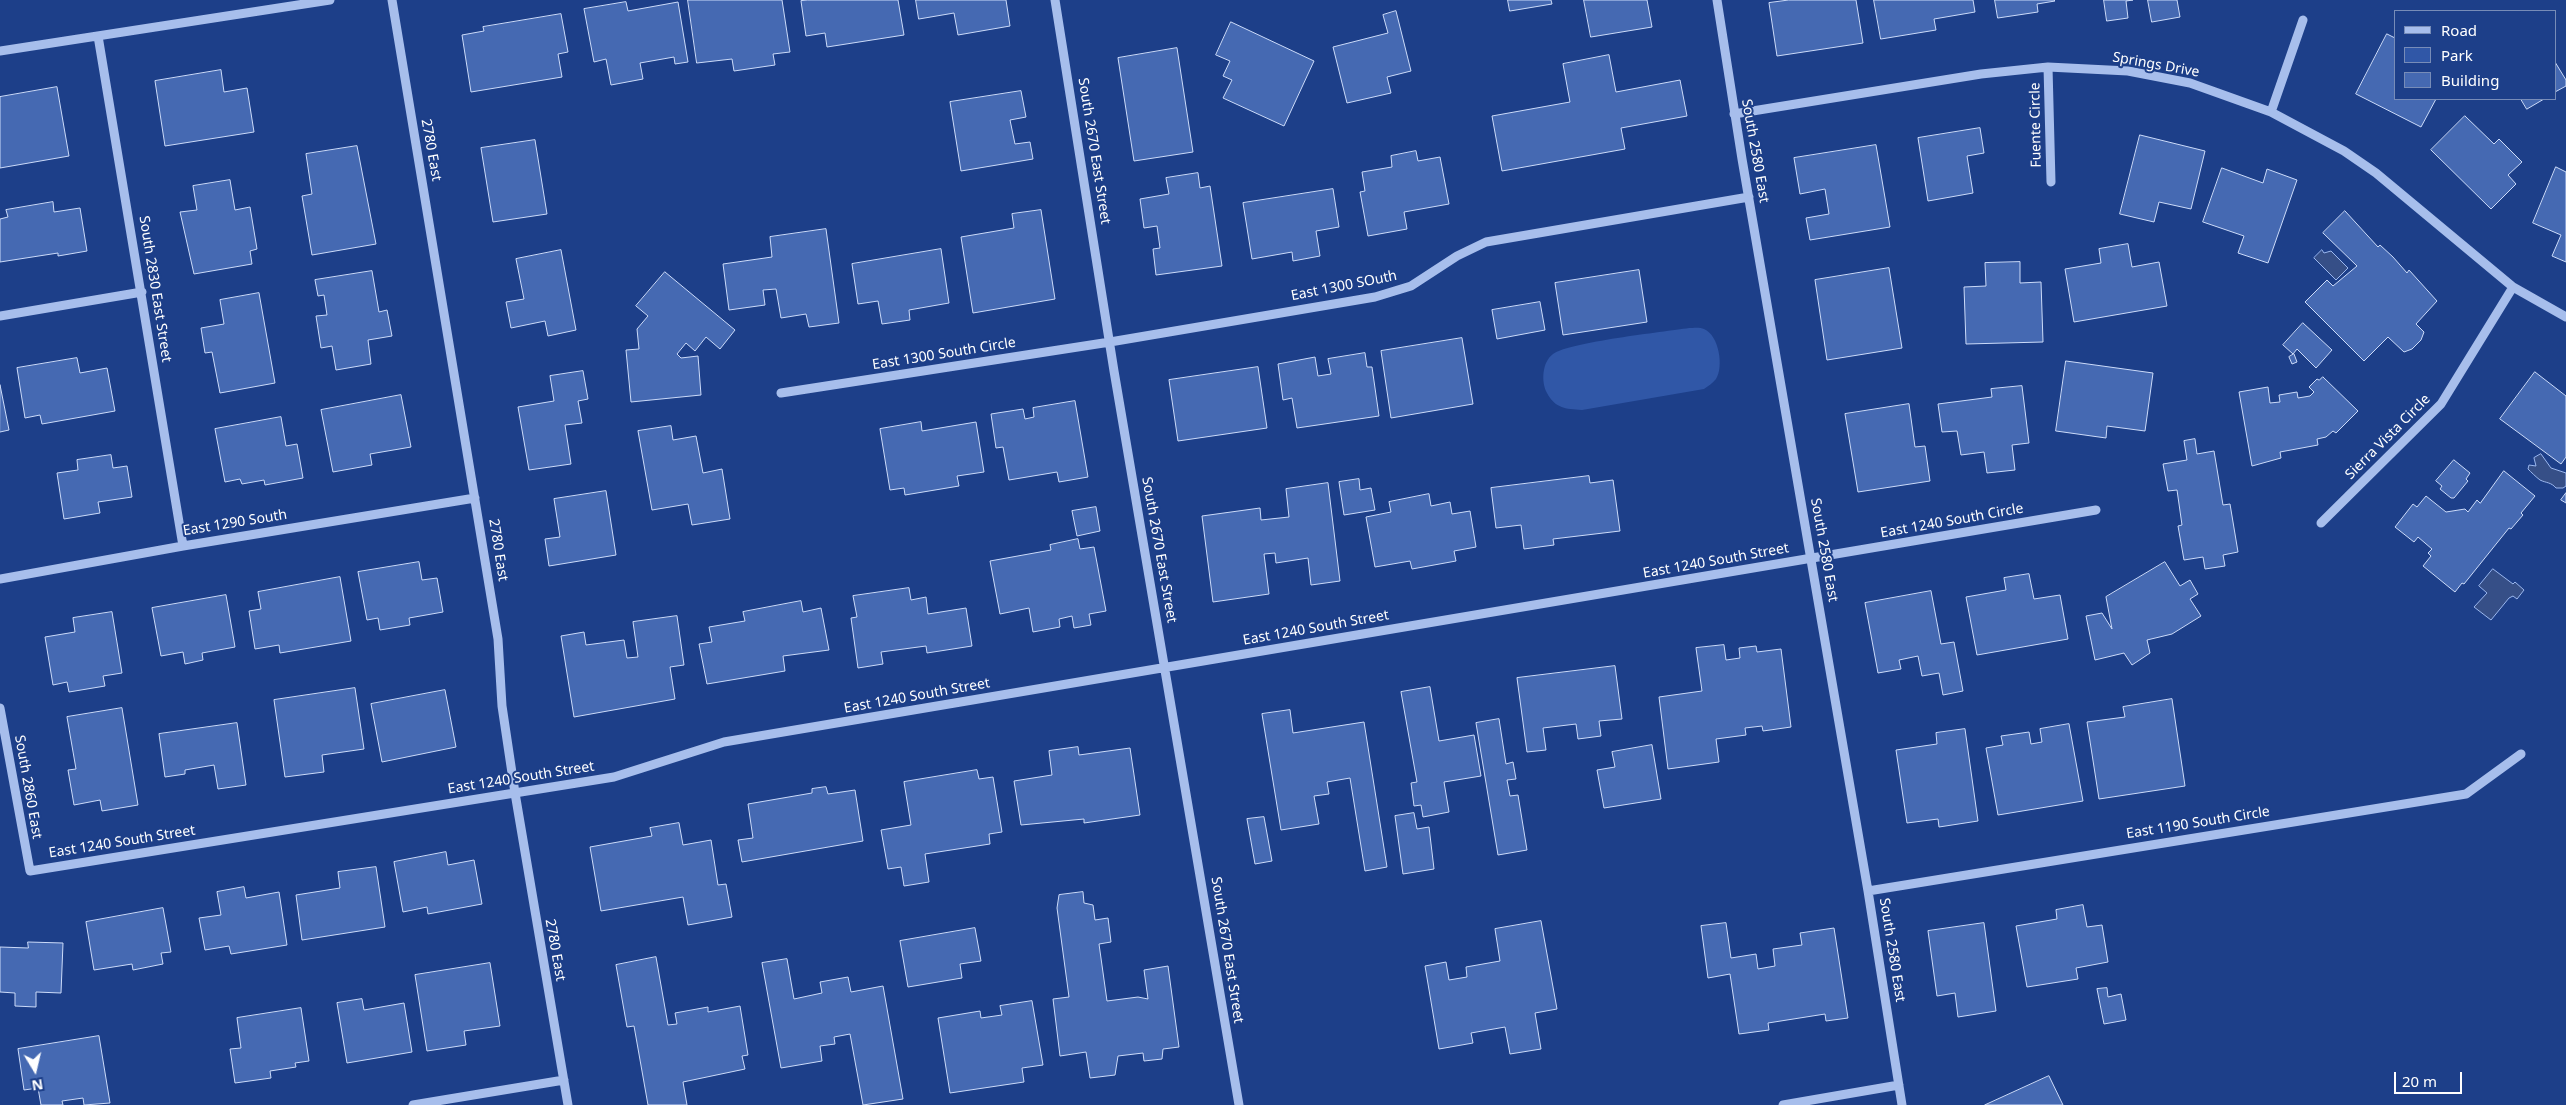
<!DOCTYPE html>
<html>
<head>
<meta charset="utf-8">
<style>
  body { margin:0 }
  #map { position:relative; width:2566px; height:1105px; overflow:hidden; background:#1d3f89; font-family:"Noto Sans",sans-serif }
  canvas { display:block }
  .legend { position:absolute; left:2394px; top:10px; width:162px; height:90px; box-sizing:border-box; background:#1d3f89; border:1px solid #778cb8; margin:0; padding:6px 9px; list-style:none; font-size:15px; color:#fff }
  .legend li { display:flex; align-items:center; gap:10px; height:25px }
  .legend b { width:25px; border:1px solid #778cb8 }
  .north { position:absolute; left:10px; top:1045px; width:50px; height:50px; -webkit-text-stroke:4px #1d3f89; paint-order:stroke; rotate:171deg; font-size:14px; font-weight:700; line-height:20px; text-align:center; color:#fff }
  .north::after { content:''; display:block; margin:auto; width:18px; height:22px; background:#fff; clip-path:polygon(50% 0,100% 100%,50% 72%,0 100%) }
  .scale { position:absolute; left:2394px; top:1072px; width:68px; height:22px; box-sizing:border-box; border:2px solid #fff; border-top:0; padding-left:6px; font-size:15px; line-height:18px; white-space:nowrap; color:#fff; -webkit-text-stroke:4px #1d3f89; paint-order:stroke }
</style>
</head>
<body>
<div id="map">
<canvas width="2566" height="1105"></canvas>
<ul class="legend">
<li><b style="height:6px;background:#a7beec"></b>Road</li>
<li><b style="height:14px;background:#3057a7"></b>Park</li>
<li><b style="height:14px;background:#4569b2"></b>Building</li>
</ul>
<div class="north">N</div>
<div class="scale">20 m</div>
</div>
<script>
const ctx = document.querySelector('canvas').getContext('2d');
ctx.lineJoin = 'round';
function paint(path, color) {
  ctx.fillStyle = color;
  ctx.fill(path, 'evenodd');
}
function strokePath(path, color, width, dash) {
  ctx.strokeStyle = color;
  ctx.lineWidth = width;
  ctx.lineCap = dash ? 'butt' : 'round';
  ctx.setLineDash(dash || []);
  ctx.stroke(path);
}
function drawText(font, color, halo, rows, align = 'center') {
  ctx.font = font + ' "Noto Sans",sans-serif';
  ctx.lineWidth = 4;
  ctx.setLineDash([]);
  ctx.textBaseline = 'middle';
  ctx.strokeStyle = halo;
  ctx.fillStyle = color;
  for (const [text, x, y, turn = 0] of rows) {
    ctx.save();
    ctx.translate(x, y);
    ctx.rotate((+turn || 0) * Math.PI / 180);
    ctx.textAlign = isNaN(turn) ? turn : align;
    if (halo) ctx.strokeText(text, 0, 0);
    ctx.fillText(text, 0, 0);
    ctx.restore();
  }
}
paint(new Path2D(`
  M1689 328C1693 328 1700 327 1704 329 1719 335 1724 367 1716 379 1713 383 1708 386 1704 389L1582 410C1565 409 1555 408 1547 393 1541 382 1542 362 1553 354 1570 342 1663 332 1689 328Z`), '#3057a7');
const water = new Path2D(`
  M2322 250 2324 253 2331 251 2348 268 2336 280 2314 258Z
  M2541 454 2551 468 2566 473V486L2563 488H2556C2551 482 2546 483 2540 480 2536 477 2531 472 2528 469L2529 465 2536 466 2534 458Z
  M2493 569 2513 584 2515 582 2524 590 2517 599 2513 596 2509 598 2491 620 2474 607 2487 593 2479 586Z`);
paint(water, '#364f87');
strokePath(water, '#9bb7ee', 1);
const building = new Path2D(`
  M688 0H782L790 52 773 54 775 65 734 71 732 59 697 63Z
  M808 0H898L904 35 827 47 825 33 806 36 801 1Z
  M916 0H1006L1010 26 958 35 954 13 919 19Z
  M1508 0H1551L1552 4 1510 11Z
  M1584 0H1647L1652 27 1591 37Z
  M1789 0H1856L1863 43 1777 56 1769 3Z
  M1874 0H1973L1975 12 1934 19 1936 30 1881 39Z
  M1995 0H2054L2055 1 2037 4 2038 12 1998 18Z
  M2104 0H2133L2126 1 2128 18 2107 21Z
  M2148 0H2177L2180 17 2152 22Z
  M626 2 628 11 678 2 688 62 675 64 674 57 640 63 643 79 611 85 606 59 594 62 584 9Z
  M1396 11 1411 71 1387 77 1391 93 1347 103 1333 47 1388 33 1383 15Z
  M561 14 568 52 558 54 562 77 471 92 462 35 484 31 483 27Z
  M1231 22 1314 61 1284 126 1223 98 1232 80 1223 76 1230 61 1216 55Z
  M2387 34 2395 38V99H2436L2421 127 2356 94Z
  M1177 48 1193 152 1134 161 1118 58Z
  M1609 55 1616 92 1680 80 1687 116 1621 128 1625 149 1502 171 1492 116 1570 102 1563 64Z
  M2555 62 2566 80V86L2555 92Z
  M221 70 224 92 247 88 254 132 165 146 155 81Z
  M57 87 69 156 0 168V97Z
  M1021 91 1026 117 1010 120 1015 144 1030 142 1033 159 961 171 950 102Z
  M2521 99H2544L2527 109Z
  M2465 116 2494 144 2499 139 2522 162 2508 175 2516 184 2491 209 2431 150Z
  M1980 128 1984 153 1967 156 1973 193 1928 201 1918 138Z
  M2140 135 2205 151 2191 209 2159 202 2154 222 2120 214Z
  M535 140 547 214 493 222 481 148Z
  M1876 145 1890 227 1810 240 1806 218 1829 214 1825 189 1800 194 1794 158Z
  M357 146 376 244 312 255 302 196 312 194 306 154Z
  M1416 151 1418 161 1440 157 1449 204 1404 212 1407 229 1368 236 1360 192 1365 191 1362 172 1392 167 1391 156Z
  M2556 167 2566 172V262L2552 256 2561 235 2533 223Z
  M2222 168 2263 183 2267 169 2297 180 2268 263 2238 253 2244 236 2203 222Z
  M1198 173 1200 188 1210 186 1222 266 1156 275 1153 249 1160 248 1157 226 1144 228 1140 199 1169 194 1166 178Z
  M230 180 235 210 250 207 257 249 250 251 252 264 194 274 180 212 197 210 193 186Z
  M1333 189 1339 227 1316 231 1320 256 1293 261 1292 252 1252 259 1243 203Z
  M53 202 54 212 80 208 87 251 58 256V253L0 262V219L8 217 6 210Z
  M1041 210 1055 299 973 313 961 237 1014 228 1012 214Z
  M2345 211 2378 247 2380 245 2393 257 2407 273 2409 270 2437 301 2416 324 2424 332 2421 340 2412 349 2404 352 2388 337 2364 361 2305 302 2327 280 2333 286 2357 266 2323 233Z
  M826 229 839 323 809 327 806 314 781 318 776 289 763 290 765 305 729 310 723 264 772 257 770 237Z
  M2128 244 2132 267 2159 262 2167 306 2074 322 2065 269 2101 263 2099 249Z
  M941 249 949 303 909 310 910 320 882 324 878 301 858 304 852 264Z
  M561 250 576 330 548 336 545 321 511 328 506 302 524 299 516 259Z
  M2020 262V283L2041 282 2043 342 1966 344 1964 287 1986 286 1985 263Z
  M1889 268 1902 348 1827 360 1815 280Z
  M1639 270 1647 322 1563 335 1555 283Z
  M372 271 379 312 387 310 392 336 368 340 371 364 336 370 332 346 321 348 316 316 327 315 324 295 318 296 315 280Z
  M665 272 735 330 720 349 706 337 695 351 686 343 677 354 681 358 698 356 701 395 631 402 626 350 639 349 637 329 648 316 636 306Z
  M259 293 275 383 220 393 212 352 205 353 201 328 224 324 220 300Z
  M1540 302 1545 330 1497 339 1492 310Z
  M2303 323 2332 350 2316 368 2297 349 2293 354 2283 345Z
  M1462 338 1473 404 1391 418 1381 351Z
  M1365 353 1367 367H1372L1379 416 1297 428 1292 398 1283 400 1278 364 1315 357 1318 376 1331 374 1328 359Z
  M2294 354 2297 362 2292 364 2289 357Z
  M77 358 80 373 107 368 115 411 42 424 40 415 25 418 17 368Z
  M2066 361 2153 373 2145 431 2107 426 2106 438 2056 431Z
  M1258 367 1267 428 1178 441 1169 380Z
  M583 371 588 399 578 401 582 423 565 425 571 464 529 470 518 407 554 401 550 376Z
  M2535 372 2566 396V457L2561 464 2500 419Z
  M2323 377 2358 411 2336 433 2333 431 2326 437 2317 439 2318 445 2280 452 2281 458 2252 466 2239 392 2268 387 2270 403 2280 402 2279 395 2297 392 2298 398 2310 396 2314 392 2309 387 2317 379 2319 380Z
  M0 385 9 430 0 432Z
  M2022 386 2029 443 2012 445 2015 470 1987 473 1984 452 1961 455 1957 431 1942 432 1938 404 1992 397 1991 389Z
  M401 395 411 447 370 454 372 465 333 472 321 410Z
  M1075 401 1088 477 1059 482 1057 472 1009 480 1003 447 996 448 991 414 1023 409 1025 419 1034 417 1033 408Z
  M1909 404 1915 447 1925 446 1930 481 1858 492 1845 414Z
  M281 417 286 446 297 444 303 478 265 485 264 480 242 484 240 479 225 482 215 429Z
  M921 422 922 431 976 422 984 472 957 476 959 486 905 495 904 488 890 490 880 429Z
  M671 426 673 440 696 436 703 473 722 469 730 519 692 525 688 504 652 510 638 431Z
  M2195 439 2197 454 2214 451 2223 505 2230 504 2238 552 2223 555 2225 566 2205 569 2203 557 2184 560 2178 526 2182 525 2177 490 2168 491 2163 464 2187 460 2184 441Z
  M111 455 113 468 127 466 132 497 98 502 100 513 64 519 57 473 78 470 77 460Z
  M2454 460 2470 473 2466 479 2468 481 2454 498H2451L2440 489 2442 486 2436 481Z
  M2504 471 2535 496 2521 513 2523 515 2511 529 2509 528 2464 584 2462 583 2455 592 2423 566 2431 556 2428 553 2432 549 2418 537 2414 542 2395 527 2413 504 2417 507 2426 496 2446 512 2465 509 2468 512 2477 500 2480 503Z
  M1589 476 1590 483 1613 480 1620 531 1553 539 1554 545 1524 549 1521 525 1496 528 1491 488Z
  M1359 479 1360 490 1371 488 1375 510 1344 515 1339 482Z
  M1328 483 1340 581 1311 585 1308 558 1276 563 1275 553 1264 554 1269 594 1213 602 1202 516 1260 508 1261 520 1289 517 1286 489Z
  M606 491 616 555 549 566 545 539 560 537 554 499Z
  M2566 493V503L2561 500Z
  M1429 494 1431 506 1450 502 1452 514 1470 511 1476 547 1454 551 1456 561 1412 569 1410 561 1375 567 1366 517 1391 512 1389 502Z
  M1096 507 1100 531 1077 536 1072 511Z
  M1078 539 1080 549 1094 547 1106 611 1089 614 1091 625 1074 628 1072 616 1059 619 1060 627 1033 632 1029 608 1000 614 990 561 1051 550 1050 545Z
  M419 562 422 580 437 578 443 612 409 618 410 625 380 630 378 618 367 620 358 572Z
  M2165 562 2180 586 2190 580 2198 594 2190 599 2201 616 2172 634 2147 640 2150 653 2132 665 2124 653 2095 660 2086 616 2102 613 2112 629 2106 597Z
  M2029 574 2034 599 2060 595 2068 639 1977 655 1966 597 2006 590 2004 578Z
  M340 577 351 641 280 653 279 645 255 649 249 611 261 609 258 592Z
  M909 588 911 600 926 597 928 614 966 608 972 646 927 653 926 646 881 652 883 664 858 668 851 618 857 617 853 596Z
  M1931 591 1941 644 1954 642 1963 691 1943 695 1939 673 1922 676 1918 656 1899 660 1901 669 1878 673 1865 603Z
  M226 595 235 647 202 653 203 660 185 664 183 652 161 656 152 608Z
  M801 601 803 612 821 608 829 650 783 656 785 671 707 684 699 644 712 642 709 627 745 621 743 612Z
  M112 612 122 673 103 676 105 686 69 692 67 682 53 685 45 637 75 632 73 618Z
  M677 616 684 665 670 667 675 699 574 717 561 636 584 632 586 645 624 640 627 658 638 657 633 622Z
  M1724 645 1726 660 1740 658 1739 648 1756 646 1757 652 1781 649 1791 727 1763 731 1762 726 1745 728 1746 735 1716 739 1719 762 1668 769 1659 697 1702 691 1696 648Z
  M1615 666 1622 719 1599 721 1601 736 1578 739 1576 724 1543 728 1546 750 1527 752 1517 678Z
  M1430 687 1439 741 1474 735 1481 776 1444 782 1449 812 1423 817 1421 805 1414 806 1411 783 1417 782 1401 692Z
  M355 688 364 749 322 755 324 772 285 777 274 700Z
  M445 690 456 747 382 762 371 704Z
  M2172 699 2185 786 2099 799 2087 722 2125 717 2123 707Z
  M122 708 138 805 102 811 100 800 74 805 68 770 76 769 67 717Z
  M1290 710 1293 733 1364 722 1387 867 1365 871 1350 778 1327 782 1329 794 1314 796 1319 824 1281 830 1262 714Z
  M1499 719 1506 764 1513 762 1516 779 1507 780 1510 796 1518 795 1527 850 1498 855 1476 723Z
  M237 723 246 785 218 789 214 765 185 770V774L165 777 159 734Z
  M2069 724 2083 801 1998 815 1986 748 2003 745 2001 736 2029 732 2031 744 2042 742 2040 729Z
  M1965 729 1978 821 1939 827 1938 819 1907 823 1896 750 1937 744 1936 733Z
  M1652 745 1661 799 1604 808 1597 770 1615 767 1612 752Z
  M1078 747 1079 755 1130 748 1140 815 1084 823V819L1021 825 1014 781 1052 775 1049 751Z
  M977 770 979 779 993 777 1002 832 989 834 990 844 925 854 929 882 904 886 901 867 888 869 881 830 911 825 904 782Z
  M826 787 828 794 855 790 863 841 742 862 738 840 753 838 748 804 812 793V789Z
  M1414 813 1417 829 1429 827 1434 869 1403 874 1395 816Z
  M1264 817 1272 861 1255 864 1247 819Z
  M679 823 683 845 711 840 718 885 726 884 732 917 688 925 683 897 601 911 590 847 652 836 650 828Z
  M446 852 448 865 474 860 482 904 428 914 427 907 403 912 394 862Z
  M376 867 385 927 302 940 296 895 340 888 338 872Z
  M244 887 246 898 279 892 287 945 231 954 229 946 205 950 199 918 221 915 217 892Z
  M1083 892 1084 903 1093 905 1095 920 1108 918 1111 942 1099 944 1107 1001 1138 997 1148 999 1144 970 1168 966 1179 1047 1163 1049 1162 1059 1144 1061 1143 1053 1118 1056 1115 1075 1090 1078 1086 1052 1060 1056 1053 999 1069 997 1057 908 1059 895Z
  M2083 905 2087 927 2102 925 2108 962 2076 968 2078 979 2027 987 2016 926 2057 919 2056 910Z
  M163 908 171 952 161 953 163 964 133 970 132 964 94 970 86 922Z
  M1541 921 1557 1009 1535 1013 1541 1049 1510 1054 1505 1027 1471 1033 1473 1043 1439 1049 1425 966 1446 962 1449 980 1467 977 1466 967 1500 961 1495 929Z
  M1726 923 1731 958 1756 954 1758 969 1775 966 1773 949 1802 945 1800 933 1834 928 1848 1018 1826 1021 1825 1014 1768 1023 1769 1030 1739 1034 1730 974 1708 978 1701 926Z
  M1984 923 1996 1011 1958 1017 1955 993 1937 996 1928 931Z
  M975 928 981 961 960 964 962 978 908 987 900 941Z
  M28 942 63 943 61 993 36 992V1007L15 1006V993L0 992V947L28 948Z
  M656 957 668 1025 677 1024 675 1013 708 1007V1012L740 1006 748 1055 742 1056 745 1069 683 1082 687 1105H648L634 1026 627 1027 616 965Z
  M787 959 794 999 822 993 820 982 848 977 851 992 883 986 903 1099 863 1105 850 1034 834 1037 835 1044 820 1046 822 1061 781 1068 762 963Z
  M490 963 500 1026 464 1031 466 1045 427 1051 415 975Z
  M2107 988 2108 997 2121 994 2126 1020 2104 1024 2097 989Z
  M362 999 364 1010 404 1003 412 1052 347 1063 337 1003Z
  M1032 1001 1043 1065 1022 1068 1024 1082 950 1093 938 1018 980 1011 981 1018 1002 1015 1000 1006Z
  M301 1008 309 1061 295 1063 296 1067 270 1071 271 1078 235 1083 230 1049 241 1048 237 1018Z
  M99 1036 110 1103 84 1105 83 1098 62 1101 63 1105H41L38 1088 24 1090 18 1049Z
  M2049 1076 2063 1105H1985Z`);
paint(building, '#4569b2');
strokePath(building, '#ccdbf9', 1);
strokePath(new Path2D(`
  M392 0 498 639 502 706 515 793 568 1105
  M1055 0 1114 371 1239 1105
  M1717 0 1742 159 1868 891 1902 1105
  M98 36 183 546
  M0 51 330 0
  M2048 67 2051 182
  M2271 112 2303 20
  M1734 114 1981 74 2048 67 2128 71 2190 83 2271 112 2344 151 2376 173 2513 287 2566 317
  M0 316 142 292
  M781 393 1110 342 1375 297 1411 286 1457 256 1486 242 1749 197
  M2321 523 2441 404 2513 287
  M0 579 183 546 475 498
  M0 708 30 871 614 777 724 742 2096 510
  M1868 891 2466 794 2521 754
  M413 1105 564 1080
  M1783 1105 1899 1085`), '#a7beec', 9);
drawText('14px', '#fff', '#1d3f89', [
  ["Springs Drive",2156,65,10],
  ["Fuente Circle",2036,125,-91],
  ["2780 East",431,150,80],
  ["South 2670 East Street",1094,151,81],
  ["South 2580 East",1755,151,80],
  ["East 1300 SOuth",1344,286,-11],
  ["South 2830 East Street",155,289,81],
  ["East 1300 South Circle",944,354,-9],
  ["Sierra Vista Circle",2388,437,-45],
  ["East 1240 South Circle",1952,521,-10],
  ["East 1290 South",235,523,-9],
  ["2780 East",498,550,81],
  ["South 2670 East Street",1159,550,80],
  ["South 2580 East",1824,550,80],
  ["East 1240 South Street",1716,561,-10],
  ["East 1240 South Street",1316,628,-10],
  ["East 1240 South Street",917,696,-10],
  ["East 1240 South Street",521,778,-9],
  ["South 2860 East",28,787,80],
  ["East 1190 South Circle",2198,823,-9],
  ["East 1240 South Street",122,842,-9],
  ["2780 East",555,950,80],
  ["South 2670 East Street",1227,950,81],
  ["South 2580 East",1892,950,81]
]);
</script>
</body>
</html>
